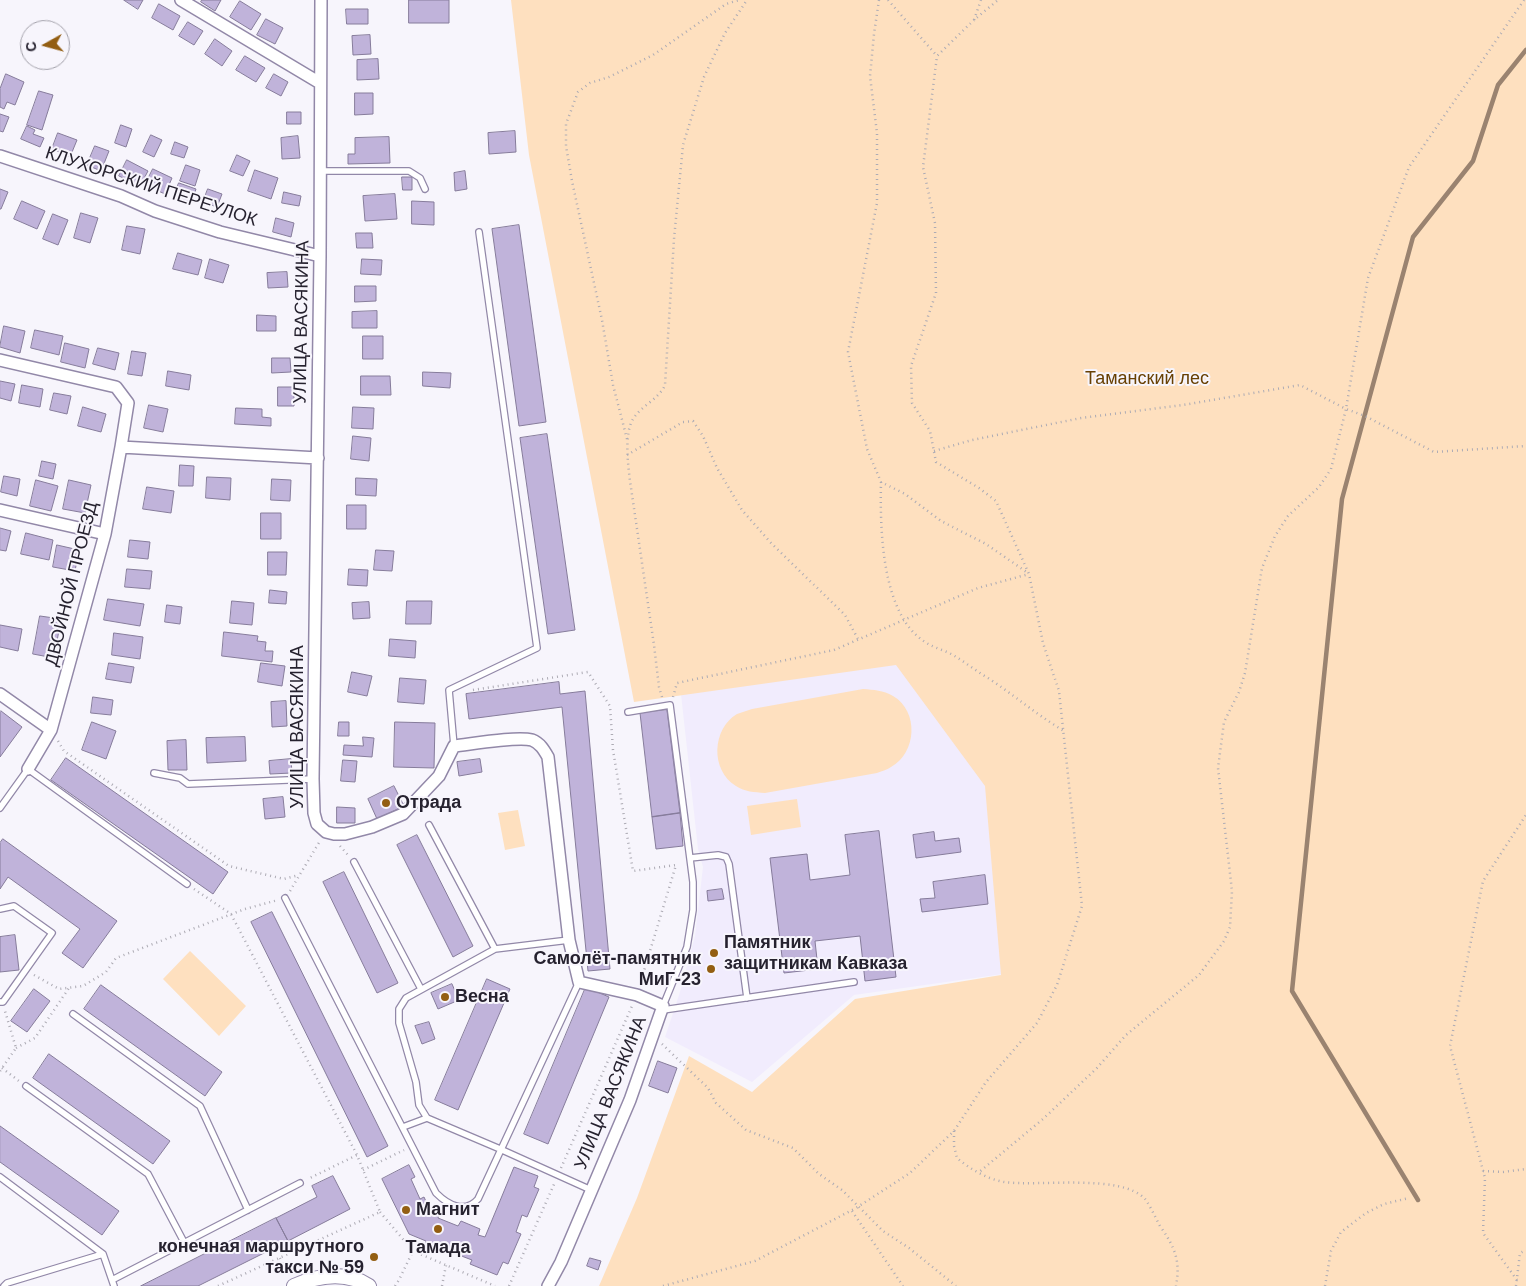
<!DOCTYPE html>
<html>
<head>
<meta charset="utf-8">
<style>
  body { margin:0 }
  #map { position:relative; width:1526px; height:1286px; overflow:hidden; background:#f7f5fc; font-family:Arial,sans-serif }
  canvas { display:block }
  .north { position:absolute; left:20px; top:20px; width:50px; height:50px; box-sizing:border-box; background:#f7f5fc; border:1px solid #a3a1aa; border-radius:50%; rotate:263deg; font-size:14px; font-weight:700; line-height:20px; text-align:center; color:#26222f }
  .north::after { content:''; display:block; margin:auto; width:18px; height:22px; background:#935e12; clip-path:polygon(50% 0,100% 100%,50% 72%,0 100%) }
</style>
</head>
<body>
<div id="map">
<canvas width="1526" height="1286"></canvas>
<div class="north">С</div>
</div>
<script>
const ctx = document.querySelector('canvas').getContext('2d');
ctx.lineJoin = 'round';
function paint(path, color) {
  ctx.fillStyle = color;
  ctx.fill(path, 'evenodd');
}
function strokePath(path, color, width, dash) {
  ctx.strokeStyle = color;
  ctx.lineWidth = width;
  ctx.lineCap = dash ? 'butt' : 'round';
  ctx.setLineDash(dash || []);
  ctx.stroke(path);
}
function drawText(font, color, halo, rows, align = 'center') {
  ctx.font = font + ' Arial,sans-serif';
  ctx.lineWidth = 4;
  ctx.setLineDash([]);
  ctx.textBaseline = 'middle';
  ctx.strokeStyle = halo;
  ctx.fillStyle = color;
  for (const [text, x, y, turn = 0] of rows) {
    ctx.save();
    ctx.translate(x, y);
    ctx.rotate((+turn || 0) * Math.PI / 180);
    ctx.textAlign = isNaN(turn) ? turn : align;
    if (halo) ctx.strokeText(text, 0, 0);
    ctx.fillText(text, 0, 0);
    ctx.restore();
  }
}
paint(new Path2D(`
  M897 663 987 785 1003 974 854 995 752 1082 665 1037 680 992 695 936 703 867 698 849 681 694Z`), '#f1ecfd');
paint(new Path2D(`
  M511 0H1526V1286H599L637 1198 689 1056 752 1092 855 999 1001 975 985 786 896 665 634 702 529 155Z
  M863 689C874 690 883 690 893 696 919 711 917 753 891 767 887 770 881 771 877 773L765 793C754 792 745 792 736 786 710 770 712 729 737 714 742 712 747 711 752 709Z
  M797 799 801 827 751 835 747 806Z
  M518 810 525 846 505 850 498 813Z
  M190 951 246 1006 219 1036 163 979Z`), '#fee0bf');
strokePath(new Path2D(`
  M1418 1200 1292 991 1342 499 1413 237 1473 161 1498 85 1526 50`), '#9a8370', 4.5);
const building = new Path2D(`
  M124 0H143L138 9Z
  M202 0H221L215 11 201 2Z
  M409 0H449V23H409Z
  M240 1 261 14 251 30 230 17Z
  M159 4 180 16 173 30 152 18Z
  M346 9H368V24H347Z
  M266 19 283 28 275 44 257 35Z
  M188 22 203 31 194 45 179 36Z
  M370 35 371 54 353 55 352 36Z
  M215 39 232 51 222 66 205 54Z
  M245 56 265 68 256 82 236 70Z
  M378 59 379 79 357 80V60Z
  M6 74 24 82 15 105 7 102 4 109 0 107V89Z
  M274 74 288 82 281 96 266 88Z
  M39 91 53 95 42 130 27 125Z
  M355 93H373V114L355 115Z
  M287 112H301V124H287Z
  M0 114 9 117 3 132 0 131Z
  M121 125 132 129 126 147 115 143Z
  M27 126 35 130 33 134 44 138 40 147 21 139Z
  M515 131 516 152 489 154 488 133Z
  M58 133 77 140 70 157 52 149Z
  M151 135 162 140 154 157 143 152Z
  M298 136 300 158 282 159 281 138Z
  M389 137 390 163 348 164V154H355V138Z
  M175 142 188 147 184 158 171 154Z
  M95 146 109 151 101 171 87 165Z
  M237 155 250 161 243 176 230 171Z
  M127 160 148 171 140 186 119 176Z
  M186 165 200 170 195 186 180 181Z
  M153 169 172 178 165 194 145 185Z
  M255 170 278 178 271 199 248 191Z
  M465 171 467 189 455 191 454 173Z
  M402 177H412V190H403Z
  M179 183 196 189 191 203 173 197Z
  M0 189 8 192 1 209H0Z
  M208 189 222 194 217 207 203 202Z
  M284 192 301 196 299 206 282 203Z
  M395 194 397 219 365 221 363 196Z
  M22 201 45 211 37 229 14 219Z
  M412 201 434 202V225L412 224Z
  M81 213 98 218 90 243 74 238Z
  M53 214 68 220 58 245 43 239Z
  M276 218 294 223 291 237 273 232Z
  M519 225 546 422 519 426 492 229Z
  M127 226 145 229 140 254 122 250Z
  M356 233H372L373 248H357Z
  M178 253 202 260 198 275 173 269Z
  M210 259 229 265 223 283 205 278Z
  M362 259 382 260 381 275 361 274Z
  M287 272 288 287 268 288 267 273Z
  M355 286H376V301L355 302Z
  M377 311V328H352V312Z
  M257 315 276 316V331H257Z
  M4 326 25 331 20 353 0 347Z
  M35 330 63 336 59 355 31 348Z
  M363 336H383V359H363Z
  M65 343 89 349 85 368 61 362Z
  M98 348 119 353 115 370 93 364Z
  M132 351 146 353 142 376 128 374Z
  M272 358H290L291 372 272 373Z
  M168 371 191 375 189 390 166 386Z
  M423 372 451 373 450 388 423 386Z
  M361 376H390L391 395H361Z
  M0 381 15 384 11 401 0 398Z
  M22 385 43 389 40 407 19 403Z
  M278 387H294V406H278Z
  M54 393 71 396 67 414 50 410Z
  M149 405 168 409 163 432 144 428Z
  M83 407 106 414 101 432 78 426Z
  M353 407 374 408 373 429 352 428Z
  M236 408 262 409V417L271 418V426L235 424Z
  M547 434 575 630 548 634 520 438Z
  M353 436 371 438 369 461 351 459Z
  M42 461 56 464 53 479 39 476Z
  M180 465 194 466 193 486H179Z
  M4 476 20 479 17 496 1 492Z
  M207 477 231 478 230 500 206 498Z
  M356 478 377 479 376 496 356 495Z
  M272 479 291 480 290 501 271 500Z
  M36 480 58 486 51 511 30 506Z
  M69 480 91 485 85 513 63 509Z
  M147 487 174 491 171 513 143 509Z
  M347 505H366V529H347Z
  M261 513H281V539H261Z
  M0 528 11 531 6 551 0 550Z
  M26 533 53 540 49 560 21 554Z
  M130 540 150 542 148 559 128 557Z
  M57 545 79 550 75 571 53 567Z
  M376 550 394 551 392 571 374 570Z
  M268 552H287L286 575H268Z
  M127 569 152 571 150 589 125 587Z
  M349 569 368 570 367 586 348 585Z
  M270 590 287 592 286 604 269 603Z
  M108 599 144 604 140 626 104 620Z
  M232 601 254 603 252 625 230 623Z
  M407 601H432L431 624H406Z
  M369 602 370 618 353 619 352 603Z
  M167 605 182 607 180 624 165 622Z
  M40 616 61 619 54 658 33 654Z
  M0 625 22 629 18 651 0 647Z
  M224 632 258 636 257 641 266 642 265 651H273L272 662 222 656Z
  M114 633 143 637 140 659 112 655Z
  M390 639 416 641 415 658 389 656Z
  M109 663 134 667 131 683 106 679Z
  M261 663 285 666 282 686 258 682Z
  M352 672 372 676 367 696 348 692Z
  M400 678 426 680 424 704 398 702Z
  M559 682 560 694 585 691 610 969 588 971 562 707 469 719 466 694Z
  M93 697 113 700 111 715 91 713Z
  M286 701 287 726 272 727 271 702Z
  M667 710 680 813 652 817 640 713Z
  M1 711 22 727 0 757V712Z
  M92 722 116 731 106 759 82 750Z
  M339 722H349V736H338Z
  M395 722 435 723 434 768 394 767Z
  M245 737 246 761 207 763 206 738Z
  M363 737 374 738 372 757 343 755 344 745 363 746Z
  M186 740 187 770H168L167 741Z
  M66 758 228 872 213 894 51 780Z
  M291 759 292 773 270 774 269 761Z
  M480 759 482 772 459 776 457 762Z
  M343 760 357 761 355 782 341 781Z
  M394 786 404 806 377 819 368 799Z
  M283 797 285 817 265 819 263 799Z
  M337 807 355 808V823H337Z
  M680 813 683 846 656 849 652 817Z
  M879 831 896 977 865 981 860 936 815 941 818 969 784 973 770 858 807 854 810 880 850 875 845 835Z
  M934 832 935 841 959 838 961 852 916 858 913 835Z
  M417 835 473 946 453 957 397 845Z
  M3 839 117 921 83 968 62 953 80 929 8 877 0 889V843Z
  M344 872 398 983 377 993 323 882Z
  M985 875 988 904 922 912 920 899 935 898 933 882Z
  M722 889 724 899 708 901 707 891Z
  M272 912 388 1146 367 1157 251 922Z
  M15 935 19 970 0 972V937Z
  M487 979 510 989 458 1110 435 1100Z
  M452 984 459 1000 438 1009 431 993Z
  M101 985 222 1072 205 1096 84 1009Z
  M586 987 609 997 548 1144 524 1134Z
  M34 989 50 1001 27 1032 11 1021Z
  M429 1022 435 1039 422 1044 415 1026Z
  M49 1054 170 1141 153 1164 33 1078Z
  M658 1061 677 1068 668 1093 649 1086Z
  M0 1126 119 1211 102 1235 0 1162Z
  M409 1165 415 1177 411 1179 420 1199 424 1197 429 1208 440 1212 438 1218 458 1226 461 1221 480 1229 478 1235 485 1237 514 1167 538 1176 534 1187 539 1189 527 1217 522 1215 516 1232 521 1234 508 1264 503 1262 497 1275 470 1264 472 1260 451 1252 450 1255 425 1244 426 1241 409 1234 382 1179Z
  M333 1176 350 1209 288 1241 276 1218 317 1197 312 1186Z
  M276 1218 288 1241 198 1286H141Z
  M590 1258 601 1261 598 1270 587 1266Z`);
paint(building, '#c0b3da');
strokePath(building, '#867c9b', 1);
const service = new Path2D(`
  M321 171H409L420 178 425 189
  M628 712 670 705 693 882V910L687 947 663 1006
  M454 746 449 690 537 648 479 232
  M154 773 180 778 188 784 313 779
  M0 808 28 769 187 884
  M429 825 495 949 406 998 399 1009V1023L416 1082 419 1105 427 1118 500 1149 591 1190
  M690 858 718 855 726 857 729 864 747 998
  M354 862 421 989
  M285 898 436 1193C448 1205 465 1214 478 1199L579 982
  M0 909 14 906 52 933 3 1002H0
  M495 949 569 940
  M663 1010 854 982
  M73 1014 200 1106 248 1210
  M26 1086 148 1174 185 1244
  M403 1127 427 1118
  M0 1177 103 1254 114 1286
  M112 1280 300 1183
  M4 1286 7 1283 103 1254`);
const minor = new Path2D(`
  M181 0 320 83
  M321 0 320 256 313 779 314 813 317 824 326 832 334 834H345L372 827 403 814 439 776 454 746C472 744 517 736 532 740 540 743 544 750 548 757L569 940 579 982 637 995 663 1006 630 1100 561 1262 548 1286
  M0 156 121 196 155 211 220 232 320 256
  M0 360 116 387 128 403 121 447 318 458
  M0 510 105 534
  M0 694 51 730
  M28 769 51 730 105 534 121 447`);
const tertiary = new Path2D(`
  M294 1286C319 1275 346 1271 369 1286`);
strokePath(service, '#9288a8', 8);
strokePath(minor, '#9288a8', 14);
strokePath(tertiary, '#9288a8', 16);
strokePath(new Path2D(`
  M879 0 874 34 870 76 877 133V203L848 352 867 449 881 482 905 494 941 521 986 544 1028 573
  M888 0 937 56
  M981 0 974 20 998 0
  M1524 0 1409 167 1368 278 1346 409 1365 416 1434 452 1526 446
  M627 439 613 385 602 320 572 181 566 146V124L578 92 590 83 609 77 653 55 726 4 739 0
  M934 451 972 440 1081 418 1183 405 1300 385 1346 409 1331 469 1319 487 1288 516 1275 536 1262 568 1245 673 1239 692 1224 722 1218 768 1232 891 1230 927 1224 941 1199 975 1126 1035 1097 1068 1043 1119 978 1173
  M627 455 683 422 693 421 703 436 717 468 742 510 771 543 845 615 858 639
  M881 482C880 528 881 614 925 642 934 648 944 650 953 655 965 662 976 671 988 678 1014 695 1037 715 1064 731
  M473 690 588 672 610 706 613 750 633 871 676 865 640 984
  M662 697 659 687 654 645 630 481C628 464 624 434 633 419 641 406 659 399 665 385L674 239 683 145 704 77 725 33 747 0
  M673 697 677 683 834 650 978 588 1029 574
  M58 741 64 751 229 866 284 879 299 875
  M340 846 348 855
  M194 889 231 914 357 1155
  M290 891 320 841
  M34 975 59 989 83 986 106 972 116 958 245 909 278 900
  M662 1044 708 1088 716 1103 746 1130 793 1148 819 1174 842 1190 883 1231 909 1248 956 1286
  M16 1048 35 1038 69 988
  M2 1068 19 1081
  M0 1071 16 1048 5 1011
  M954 1131V1146L957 1158C970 1169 987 1179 1004 1182 1038 1187 1121 1173 1145 1199 1151 1207 1155 1217 1160 1226 1174 1246 1181 1260 1176 1286
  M561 1168 632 1006
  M363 1170 404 1150
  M1483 1171 1503 1172 1526 1169
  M852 1211 903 1286
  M380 1212 413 1251 495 1286
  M280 1258 288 1274
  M1517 1280 1483 1233 1485 1178 1450 1046 1483 881 1526 815
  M218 1286 380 1212 357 1155 308 1179
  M395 1286 399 1280 413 1251
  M442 1286 446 1265
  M509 1286 555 1182
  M663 1286 755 1261 856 1208 910 1173 954 1131 986 1082 1037 1023 1057 985 1082 906 1059 691 1043 643 1029 574 996 501 979 488 936 462 930 431 912 403 911 366 936 293 935 223 923 167 937 56 974 20
  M1325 1286 1331 1251 1341 1232 1366 1213 1384 1204 1409 1198
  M1516 1286 1520 1253 1526 1250`), '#adabb4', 2.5, [1, 4]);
strokePath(service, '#fff', 5.5);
strokePath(minor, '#fff', 11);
strokePath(tertiary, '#fff', 14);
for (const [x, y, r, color] of [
  [386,803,5,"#935e12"],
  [714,953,5,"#935e12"],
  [711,969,5,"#935e12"],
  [445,997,5,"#935e12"],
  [406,1210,5,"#935e12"],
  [438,1229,5,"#935e12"],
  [374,1257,5,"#935e12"]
]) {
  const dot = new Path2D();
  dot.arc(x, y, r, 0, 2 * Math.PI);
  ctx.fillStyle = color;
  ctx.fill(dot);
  strokePath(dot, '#f7f5fc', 2);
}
drawText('18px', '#26222f', '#f7f5fc', [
  ["КЛУХОРСКИЙ ПЕРЕУЛОК",151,187,18],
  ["УЛИЦА ВАСЯКИНА",302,322,-89],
  ["ДВОЙНОЙ ПРОЕЗД",72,584,-76],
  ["УЛИЦА ВАСЯКИНА",298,727,-90],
  ["УЛИЦА ВАСЯКИНА",611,1093,-68]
]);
drawText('18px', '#684003', '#f7f5fc', [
  ["Таманский лес",1147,379]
]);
drawText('bold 18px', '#26222f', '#f7f5fc', [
  ["Отрада",396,803],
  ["Памятник",724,943],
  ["защитникам Кавказа",724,964],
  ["Самолёт-памятник",701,959,"right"],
  ["МиГ-23",701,980,"right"],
  ["Весна",455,997],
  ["Магнит",416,1210],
  ["конечная маршрутного",364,1247,"right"],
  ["такси № 59",364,1268,"right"],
  ["Тамада",438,1248,"center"]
], 'left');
</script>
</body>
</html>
